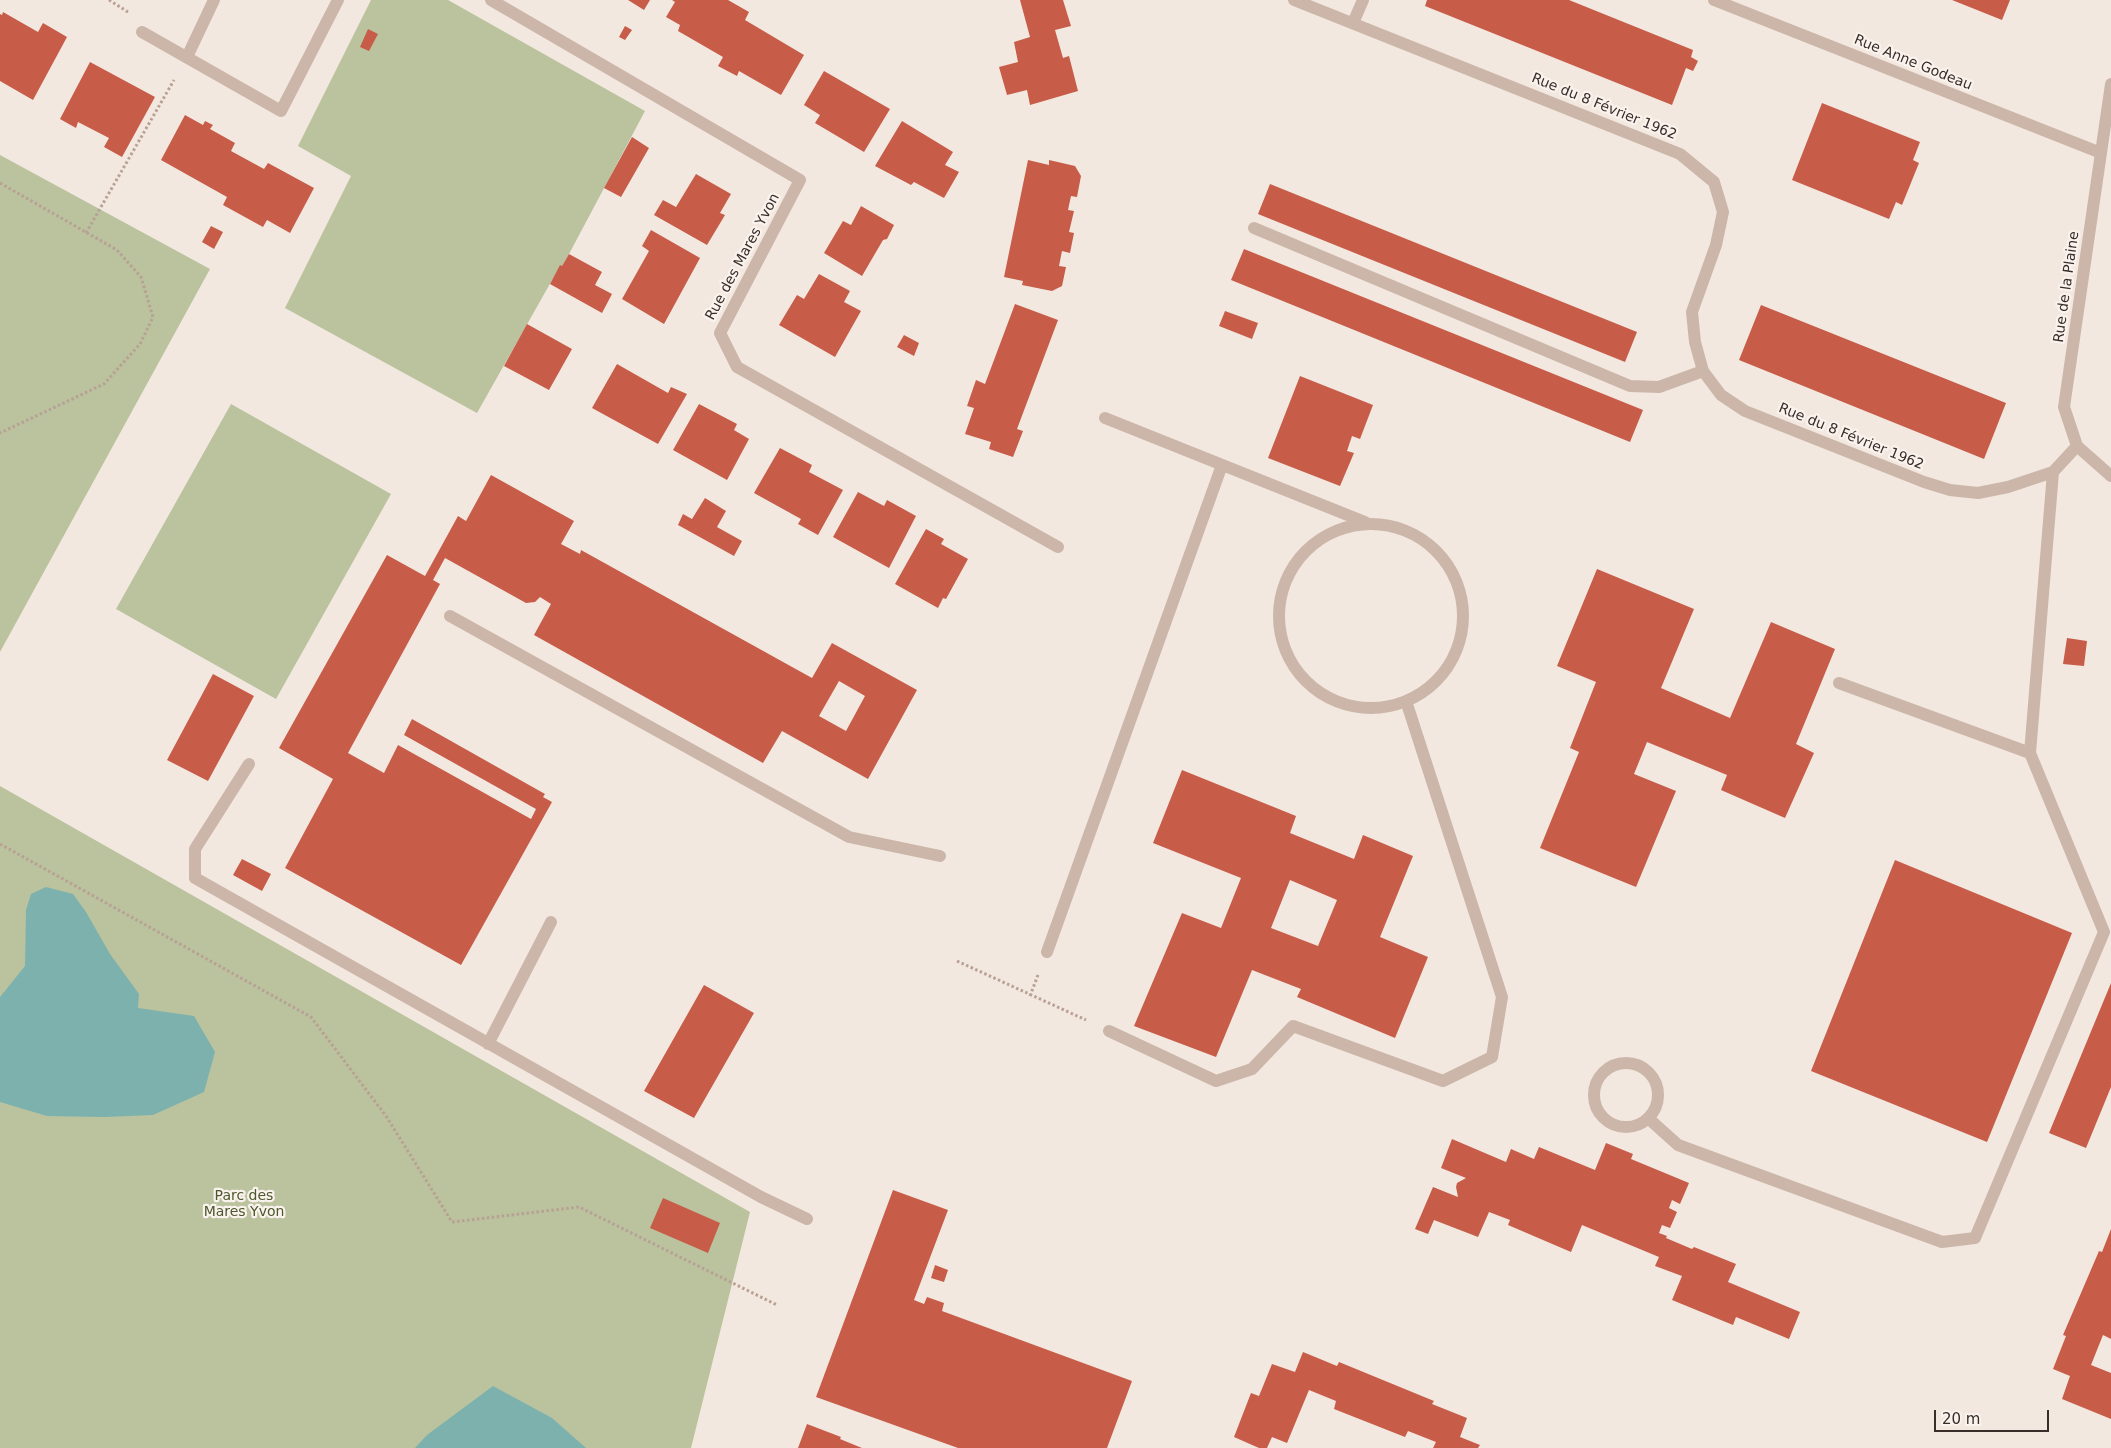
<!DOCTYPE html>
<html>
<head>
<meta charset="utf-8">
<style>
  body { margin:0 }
  #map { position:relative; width:2111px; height:1448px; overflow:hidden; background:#f3e8df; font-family:"DejaVu Sans",sans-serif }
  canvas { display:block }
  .scale { position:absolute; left:1934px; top:1410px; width:115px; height:22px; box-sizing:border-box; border:2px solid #392d2a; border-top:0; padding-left:6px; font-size:15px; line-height:18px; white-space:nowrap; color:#392d2a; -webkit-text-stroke:4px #faf2ec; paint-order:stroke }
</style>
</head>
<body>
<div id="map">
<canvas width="2111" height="1448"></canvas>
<div class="scale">20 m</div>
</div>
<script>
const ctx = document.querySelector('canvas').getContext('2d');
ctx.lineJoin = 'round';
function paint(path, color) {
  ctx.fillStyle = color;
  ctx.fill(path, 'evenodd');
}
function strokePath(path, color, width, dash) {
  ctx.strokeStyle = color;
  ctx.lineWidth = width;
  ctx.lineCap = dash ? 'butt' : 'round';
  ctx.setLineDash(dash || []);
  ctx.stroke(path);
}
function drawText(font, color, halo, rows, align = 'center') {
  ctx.font = font + ' "DejaVu Sans",sans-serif';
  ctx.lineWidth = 4.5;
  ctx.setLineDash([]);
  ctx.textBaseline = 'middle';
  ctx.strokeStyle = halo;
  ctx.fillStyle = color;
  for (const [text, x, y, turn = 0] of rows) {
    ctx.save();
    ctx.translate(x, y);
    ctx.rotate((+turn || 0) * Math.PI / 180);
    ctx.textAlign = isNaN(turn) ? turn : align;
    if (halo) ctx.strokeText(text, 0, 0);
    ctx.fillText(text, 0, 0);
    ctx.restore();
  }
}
paint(new Path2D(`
  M371 0H448L645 111 569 254 562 266H560L477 413 285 308 351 176 298 146Z
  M0 155 210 269 0 652Z
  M231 404 391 494 276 699 116 609Z
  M0 786 750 1212 691 1448H0Z`), '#bac39e');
paint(new Path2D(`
  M46 887 73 894 86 912 110 954 139 994 138 1008 194 1016 215 1052 204 1092 153 1115 105 1117 47 1116 0 1102V997L25 966 26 910 31 894Z
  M493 1386 552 1418 586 1448H415L427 1435Z`), '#7db1ae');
paint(new Path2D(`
  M628 0H650L644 10Z
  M672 0H728L749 12 745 20 804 55 781 95 739 71 737 76 718 66 723 57 678 31 680 25 666 17 675 2Z
  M1020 0H1063L1071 26 1055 30 1063 58 1069 56 1078 91 1030 105 1027 90 1007 95 999 67 1018 62 1014 42 1030 37Z
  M1427 0H1569L1693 50 1691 57 1698 61 1693 71 1686 68 1672 105 1425 6Z
  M1952 0H2010L2002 20Z
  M3 12 38 32 43 23 67 37 33 100 0 81V14L2 15Z
  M625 26 632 30 625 40 619 37Z
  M368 29 378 34 369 51 360 47Z
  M90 62 155 97 122 157 104 147 109 138 78 122 76 128 60 119Z
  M824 71 890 109 864 152 815 123 820 115 804 105Z
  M1822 103 1920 142 1913 160 1919 163 1902 205 1896 202 1889 219 1792 180Z
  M185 115 203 125 205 121 213 125 210 129 235 143 231 151 264 169 268 163 314 188 290 233 267 220 263 227 223 205 227 197 161 160Z
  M902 121 953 152 945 165 959 172 944 198 914 182 911 185 875 166Z
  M632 137 649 148 621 197 604 188Z
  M1028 160 1049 165V160L1075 166 1081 176 1077 197 1071 196 1068 210 1074 211 1069 232 1074 233 1070 253 1062 251 1059 266 1066 267 1062 286 1052 291 1022 285 1023 281 1004 277Z
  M696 174 731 194 720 213 725 215 707 245 654 215 663 200 676 207Z
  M1270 184 1637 332 1625 362 1258 214Z
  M861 206 894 225 887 239 883 240 862 276 824 253 843 221 851 225Z
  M211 226 223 232 214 249 202 242Z
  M651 230 700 258 664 324 622 299 649 251 642 246Z
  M1244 249 1643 410 1630 442 1231 280Z
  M569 254 602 272 595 285 612 294 602 313 550 284 560 265 562 266Z
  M819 274 850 291 844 302 861 311 835 357 779 325 797 295 804 299Z
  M1015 304 1058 320 1017 429 1023 431 1013 457 989 449 991 442 965 434 974 408 967 406 976 380 985 384Z
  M1761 305 2006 403 1984 459 1739 360Z
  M1225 311 1258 323 1252 339 1219 326Z
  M527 324 572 349 549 390 504 366Z
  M904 335 919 343 914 356 897 347Z
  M617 364 668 393 671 387 687 394 658 444 592 408Z
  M1300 376 1373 405 1360 439 1352 436 1347 451 1354 453 1340 486 1268 458Z
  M699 404 737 424 734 430 749 439 727 480 673 450Z
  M780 448 812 465 809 472 843 490 818 535 798 524 801 519 754 493Z
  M491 475 574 521 561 544 580 554 581 550 812 678 832 643 917 690 868 779 782 731 763 763 534 635 551 604 540 597 535 602 526 603 445 558 433 580 440 584 348 753 384 773 398 745 531 819 536 809 404 735 412 719 545 794 543 797 552 802 461 965 285 868 333 779 279 748 387 555 425 576 458 516 466 521ZM839 681 865 696 846 731 819 716Z
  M858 492 884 506 887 500 916 516 889 568 833 537Z
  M705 498 726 511 717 527 742 541 734 556 678 525 683 514 692 519Z
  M926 529 944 539 941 544 968 559 946 599 943 598 938 608 895 584Z
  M1597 569 1694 609 1661 688 1730 718 1771 622 1835 649 1796 744 1814 753 1785 818 1721 790 1727 775 1647 742 1634 774 1676 791 1636 887 1540 848 1579 752 1570 748 1596 682 1557 666Z
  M2067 638 2087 641 2084 666 2063 664Z
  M213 674 254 696 208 781 167 760Z
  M1182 770 1296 816 1290 833 1354 859 1363 835 1413 856 1380 937 1428 957 1395 1038 1297 997 1301 989 1252 970 1216 1057 1134 1026 1182 913 1221 928 1241 878 1153 843ZM1290 880 1337 900 1318 946 1271 928Z
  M242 859 271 874 262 891 233 875Z
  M1895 860 2072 933 1987 1142 1811 1071Z
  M2111 983V1087L2086 1148 2049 1133Z
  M704 985 754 1013 694 1118 644 1091Z
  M1452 1139 1506 1162 1511 1149 1534 1159 1539 1147 1595 1170 1606 1143 1633 1154 1631 1159 1689 1183 1680 1204 1672 1200 1669 1208 1677 1212 1670 1228 1662 1225 1659 1233 1667 1236 1666 1238 1692 1249 1694 1247 1736 1264 1728 1282 1800 1312 1789 1339 1736 1317 1733 1325 1672 1300 1682 1276 1655 1266 1659 1257 1582 1225 1571 1252 1508 1225 1510 1220 1489 1212 1478 1237 1434 1220 1428 1234 1415 1229 1433 1187 1458 1197 1456 1187 1457 1183 1466 1178 1441 1168Z
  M893 1190 948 1210 914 1300 924 1304 927 1297 944 1303 942 1311 1132 1381 1107 1448H958L816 1397Z
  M663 1198 720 1223 708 1253 650 1228Z
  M2111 1229V1339L2103 1335 2091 1365 2111 1373V1419L2062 1399 2070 1376 2053 1369 2066 1336 2063 1335 2099 1251 2102 1252Z
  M935 1265 948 1270 944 1282 931 1278Z
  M1303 1352 1337 1366 1339 1362 1434 1401 1432 1404 1467 1418 1460 1437 1480 1445 1478 1448H1433L1436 1442 1408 1431 1405 1437 1334 1409 1336 1401 1309 1390 1287 1443 1272 1437 1267 1448H1259L1234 1437 1251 1393 1259 1396 1272 1364 1295 1372Z
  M807 1424 841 1437 840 1439 862 1448H798Z`), '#c75c49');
strokePath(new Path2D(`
  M109 0 128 12
  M0 183 117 250 141 277 153 317 140 344 104 384 0 433
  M86 233 174 80
  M0 844 311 1017 386 1116 452 1222 579 1207 777 1305
  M957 961 1086 1020
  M1030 996 1038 975`), '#b8a094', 3, [2.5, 2.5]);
strokePath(new Path2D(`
  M491 0 800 180 720 333 737 367 1058 547
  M1294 0 1680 154 1714 182 1723 212 1716 245 1692 312 1695 342 1703 371 1721 395 1745 411 1924 482 1950 490 1978 493 2008 487 2053 472 2077 446
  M1714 0 2101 153
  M1353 23 1363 0
  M142 32 281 111 338 0
  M187 57 214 0
  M2111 84 2064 407 2077 446 2111 476
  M1254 228 1630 386 1659 387 1703 371
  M1105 418 1365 522
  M1279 616a92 92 0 1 1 184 0a92 92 0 1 1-184 0Z
  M450 616 849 837 940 856
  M1839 683 2030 753
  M249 764 195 849V878L761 1197 807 1219
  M1047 952 1222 465
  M1109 1031 1216 1081 1252 1069 1293 1026 1443 1081 1492 1057 1502 997 1406 701
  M488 1044 551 922
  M1594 1095a32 32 0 1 1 64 0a32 32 0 1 1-64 0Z
  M1648 1118 1678 1145 1942 1242 1975 1238 2104 932 2030 753 2053 472`), '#ccb6aa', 12);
drawText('14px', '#392d2a', '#faf2ec', [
  ["Rue Anne Godeau",1913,63,22],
  ["Rue du 8 Février 1962",1604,107,22],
  ["Rue des Mares Yvon",743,257,-62],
  ["Rue de la Plaine",2067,287,-82],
  ["Rue du 8 Février 1962",1851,437,22]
]);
drawText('14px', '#4c582d', '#faf2ec', [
  ["Parc des",244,1196],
  ["Mares Yvon",244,1212]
]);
</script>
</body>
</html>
